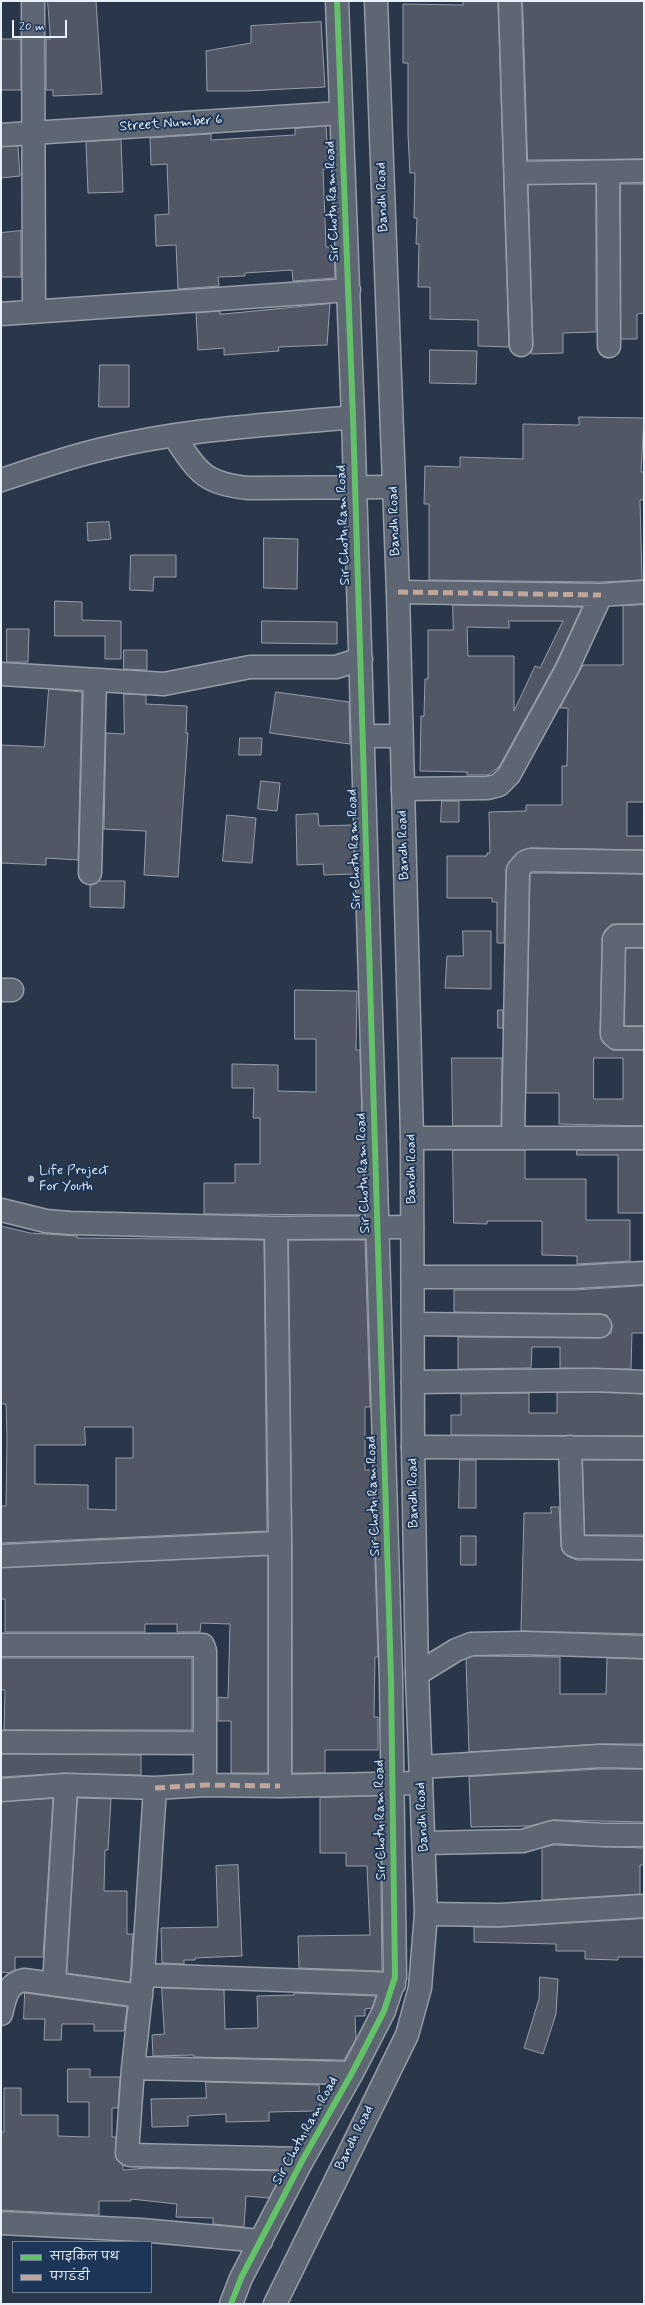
<!DOCTYPE html>
<html>
<head>
<meta charset="utf-8">
<style>
  body { margin:0 }
  #map { position:relative; width:645px; height:2305px; overflow:hidden; background:#2a374a; font-family:Mynerve,"Playpen Sans Deva",sans-serif }
  canvas { display:block }
  .frame { position:absolute; inset:0; border:2px solid #e8f1f8; pointer-events:none }
  .legend { position:absolute; left:12px; top:2241px; width:140px; height:52px; box-sizing:border-box; background:#1d3557; border:1px solid #6e8097; margin:0; padding:5px 7px; list-style:none; font-size:12px; color:#e8f1f8 }
  .legend li { display:flex; align-items:center; gap:8px; height:20px }
  .legend b { width:20px; border:1px solid #6e8097 }
  .scale { position:absolute; left:12px; top:20px; width:55px; height:18px; box-sizing:border-box; border:2px solid #e8f1f8; border-top:0; padding-left:5px; font-size:12px; line-height:14px; white-space:nowrap; color:#e8f1f8; -webkit-text-stroke:3px #1d3557; paint-order:stroke }
</style>
</head>
<body>
<div id="map">
<canvas width="645" height="2305"></canvas>
<div class="frame"></div>
<ul class="legend">
<li><b style="height:5px;background:#61c268"></b>साइकिल पथ</li>
<li><b style="height:5px;background:#c0a59a"></b>पगडंडी</li>
</ul>
<div class="scale">20 m</div>
</div>
<script>
const ctx = document.querySelector('canvas').getContext('2d');
ctx.lineJoin = 'round';
function paint(path, color) {
  ctx.fillStyle = color;
  ctx.fill(path, 'evenodd');
}
function strokePath(path, color, width, dash) {
  ctx.strokeStyle = color;
  ctx.lineWidth = width;
  ctx.lineCap = dash ? 'butt' : 'round';
  ctx.setLineDash(dash || []);
  ctx.stroke(path);
}
function drawText(font, color, halo, rows, align = 'center') {
  ctx.font = font + ' Mynerve,sans-serif';
  ctx.lineWidth = 4;
  ctx.setLineDash([]);
  ctx.textBaseline = 'middle';
  ctx.strokeStyle = halo;
  ctx.fillStyle = color;
  for (const [text, x, y, turn = 0] of rows) {
    ctx.save();
    ctx.translate(x, y);
    ctx.rotate((+turn || 0) * Math.PI / 180);
    ctx.textAlign = isNaN(turn) ? turn : align;
    if (halo) ctx.strokeText(text, 0, 0);
    ctx.fillText(text, 0, 0);
    ctx.restore();
  }
}
const building = new Path2D(`
  M48 1H96L102 94 53 96V90H46V39H50Z
  M463 1H498L509 347 478 346V320L430 319V287H418L419 244H416L417 218H414L415 173H410L408 135V63H403V4L463 5Z
  M523 1H644V159L528 160Z
  M321 22 325 87 247 91H207L206 51 251 43V26Z
  M1 39H21V90H1Z
  M326 126 329 169H323L326 247H334L335 278 293 281 292 270 245 273V276L218 277 219 286 178 289 176 245 156 246 155 215 169 214 167 164 151 165 150 138 211 134V140L295 135V129Z
  M121 140 123 192 88 193 86 142Z
  M18 146 20 176 1 178V147Z
  M596 184V332L563 333V353L531 354 533 345 528 185Z
  M621 184H644V313L637 314V339H621Z
  M21 231V277H1V233Z
  M330 304 327 345 278 347 279 351 224 355V348L198 350 196 313 220 311V314Z
  M430 350 477 351 476 384 430 383Z
  M100 365H129V407H99Z
  M579 417 644 418 641 472H644V500H640L642 580 601 582 429 580V504H424L425 466 460 467V457L523 459V424L579 425Z
  M109 522 111 539 88 541 87 523Z
  M264 538 298 539 297 589 264 588Z
  M131 555H176V577H154L153 591 130 590Z
  M55 601 82 602V620L121 621V659H105V636H55Z
  M453 605 582 607 556 663 499 767 488 775H467V772L420 771 421 716H424L425 679H428V630H453ZM509 621H563L540 668 535 666 514 711V656H468L467 627 509 628Z
  M644 605V802H627V836H644V850L530 848 520 851 509 862 506 869 504 943H497V902H492V898H447V856H487V853H490L489 812 526 811V805H562V766H567L568 708H560L583 665H623V606Z
  M262 621 337 622V644L262 643Z
  M7 629H29L28 662H7Z
  M124 650H147V670L124 669Z
  M49 689 82 692 78 860 46 858V865L1 863V745L44 747Z
  M276 692 349 702 350 744 270 733Z
  M124 694 146 695V704L187 706 186 733H188L178 877 144 875 146 831 104 829 106 733 124 734Z
  M240 738H262L261 755H239Z
  M261 781 280 783 277 811 258 809Z
  M442 801H459V822H441Z
  M318 814 319 826 353 825 354 874 324 875 323 864 297 865 296 815Z
  M227 815 256 818 252 863 223 861Z
  M532 873 644 874V924H612L605 930 602 938 600 1034 603 1043 612 1050H644V1126L559 1124V1093H526L530 875ZM594 1058H623V1099H594Z
  M99 881H125L124 908 90 907V885Z
  M463 931H491V989L445 988 447 956H463Z
  M626 948H644V1026H625Z
  M295 990 357 991 356 1050H360L365 1215 204 1214V1183H235V1164H260V1118H253L254 1088H232V1064L278 1065V1091L316 1092V1039H295Z
  M498 1010H503V1028H498Z
  M452 1058H502L501 1126H453Z
  M453 1150H525V1179H586V1220H630V1261L577 1264V1256L542 1255V1221H487V1224L454 1223Z
  M577 1150H644V1213H618V1155H577Z
  M1 1226 30 1233 77 1236V1238L264 1240 267 1531 1 1543V1506H6L7 1438 6 1404H1ZM85 1427H133V1458H116V1510L88 1509V1485L35 1484V1445H85Z
  M289 1240H365L370 1407H365V1470H372L378 1657H375L374 1717H378V1750H325V1773H292V1543Z
  M644 1286V1333H632L631 1369 560 1368V1347H532L531 1368 458 1369V1337L600 1338 611 1333 612 1326 607 1315 600 1314 454 1312V1290H574Z
  M595 1392 644 1394V1436L451 1435V1415H461V1394L529 1393V1413H557V1393Z
  M460 1460H476V1508H459Z
  M583 1460H644V1535H585Z
  M551 1507H559L561 1546 563 1552 567 1556 577 1560H644V1634L521 1631 524 1513H551Z
  M461 1536H476V1565H461Z
  M268 1556V1773H231V1721H218V1697L228 1698 230 1624 201 1623 200 1632H177V1624H145V1632H5V1599H1V1568Z
  M474 1656 560 1657V1694H606L607 1658 644 1659V1744H600L469 1752 466 1659Z
  M1 1658H192V1730H4L5 1690H1Z
  M1 1754 141 1755V1775L65 1773 1 1777Z
  M601 1769H644V1822L554 1820 530 1826 471 1827 469 1777Z
  M380 1796 382 1971 299 1968 298 1936 370 1935 367 1866H346V1853H320V1798Z
  M78 1798 111 1799 108 1850H105L104 1891H127V1934H133L130 1982 67 1973Z
  M53 1799 43 1957H15V1970L10 1973 1 1972V1802Z
  M554 1845 644 1848V1865H640V1894L542 1900V1848Z
  M238 1865 242 1956 195 1958V1960H184V1964L162 1963 161 1928 218 1927 216 1866Z
  M644 1919V1957H618V1960L585 1959V1951H556V1944L474 1942V1927H501Z
  M540 1977 558 1979 556 2014 543 2054 524 2048 539 1999Z
  M162 1988 224 1990 225 2029 258 2028 257 1996 294 1995V1993L376 1996 372 2008 365 2009V2016H355L356 2039 344 2060 194 2057V2055L153 2056 152 2035 164 2034Z
  M25 1993 127 2007 124 2031H94V2024H62L61 2040H44L45 2019H24Z
  M68 2069H90V2077H120L118 2108H112V2137H116V2158L123 2166V2170L147 2168 283 2171 269 2198 246 2196 244 2227 213 2224V2218L176 2217 177 2204 131 2199V2201H99V2215L1 2210V2132H4V2088H21V2115H58V2136L89 2137V2102H68Z
  M206 2082 319 2085 320 2105 316 2111 269 2112V2121L226 2122V2114L188 2116V2126L152 2127 151 2099 206 2098Z`);
paint(building, '#525766');
strokePath(building, '#959da7', 1);
const minor = new Path2D(`
  M33 1 34 312
  M510 1 521 345
  M1 135 341 113
  M608 172 609 346
  M517 173 644 171
  M1 314 349 290
  M174 436C198 472 204 484 249 488L394 487
  M1 480C35 469 68 457 103 449 184 429 269 425 353 417
  M398 592 601 595 644 592
  M1 674 164 684 250 667H336L361 659
  M363 736H401
  M403 789 488 788 499 785 509 775 567 669 601 595
  M90 873 95 680
  M644 936H617L614 939 612 1034 616 1038H644
  M1 990H12
  M412 1138H644
  M513 1138 518 870 525 862 530 860 644 862
  M1 1210 46 1221 70 1223 276 1228 412 1227
  M276 1228 280 1543V1786L421 1783
  M413 1277H574L644 1273
  M413 1324 600 1326
  M413 1382 595 1380 644 1382
  M413 1447 644 1448
  M570 1447 573 1545 577 1547 644 1548
  M1 1556 280 1543
  M1 1645H203L205 1651V1785
  M417 1674 456 1650 471 1644 523 1643 644 1647
  M1 1742 205 1743
  M421 1767 601 1756 644 1757
  M155 1788 143 1975 133 2068 127 2153 130 2155 303 2159
  M1 1790 66 1785 155 1788 205 1785 280 1786
  M425 1843 523 1841 553 1832 603 1835H644
  M426 1914 500 1915 644 1906
  M143 1975 394 1984
  M54 1984 66 1785
  M1 2014C5 1999 6 1984 24 1980L141 1996
  M133 2068 352 2073
  M1 2223 141 2230 261 2241
  M231 2304 241 2278 303 2159 352 2073 384 2011 395 1977 391 1679 353 417 337 1`);
const tertiary = new Path2D(`
  M275 2304 407 2035 420 1988 426 1914 417 1674 413 1447 412 1138 398 592 376 1`);
strokePath(minor, '#959da7', 25);
strokePath(tertiary, '#959da7', 25);
strokePath(minor, '#5d6672', 22);
strokePath(tertiary, '#5d6672', 22);
strokePath(new Path2D(`
  M398 592 601 595
  M155 1788 205 1785 280 1786`), '#c0a59a', 5, [10, 5]);
strokePath(new Path2D(`
  M231 2304 241 2278 303 2159 352 2073 384 2011 395 1977 391 1679 353 417 337 1`), '#61c268', 6);
for (const [x, y, r, color] of [
  [31,1179,4,"#a6b0bb"]
]) {
  const dot = new Path2D();
  dot.arc(x, y, r, 0, 2 * Math.PI);
  ctx.fillStyle = color;
  ctx.fill(dot);
  strokePath(dot, '#1d3557', 1.5);
}
drawText('14px', '#e8f1f8', '#1d3557', [
  ["Street Number 6",171,124,-4],
  ["Bandh Road",383,197,-92],
  ["Sir Chotu Ram Road",333,201,-92],
  ["Bandh Road",395,521,-92],
  ["Sir Chotu Ram Road",344,525,-92],
  ["Bandh Road",404,845,-92],
  ["Sir Chotu Ram Road",355,849,-92],
  ["Bandh Road",412,1169,-90],
  ["Sir Chotu Ram Road",364,1173,-92],
  ["Bandh Road",414,1493,-91],
  ["Sir Chotu Ram Road",374,1496,-92],
  ["Bandh Road",423,1817,-93],
  ["Sir Chotu Ram Road",381,1820,-91],
  ["Sir Chotu Ram Road",306,2131,-61],
  ["Bandh Road",355,2138,-64]
]);
drawText('14px', '#e8f1f8', '#1d3557', [
  ["Life Project",39,1171],
  ["For Youth",39,1187]
], 'left');
</script>
</body>
</html>
